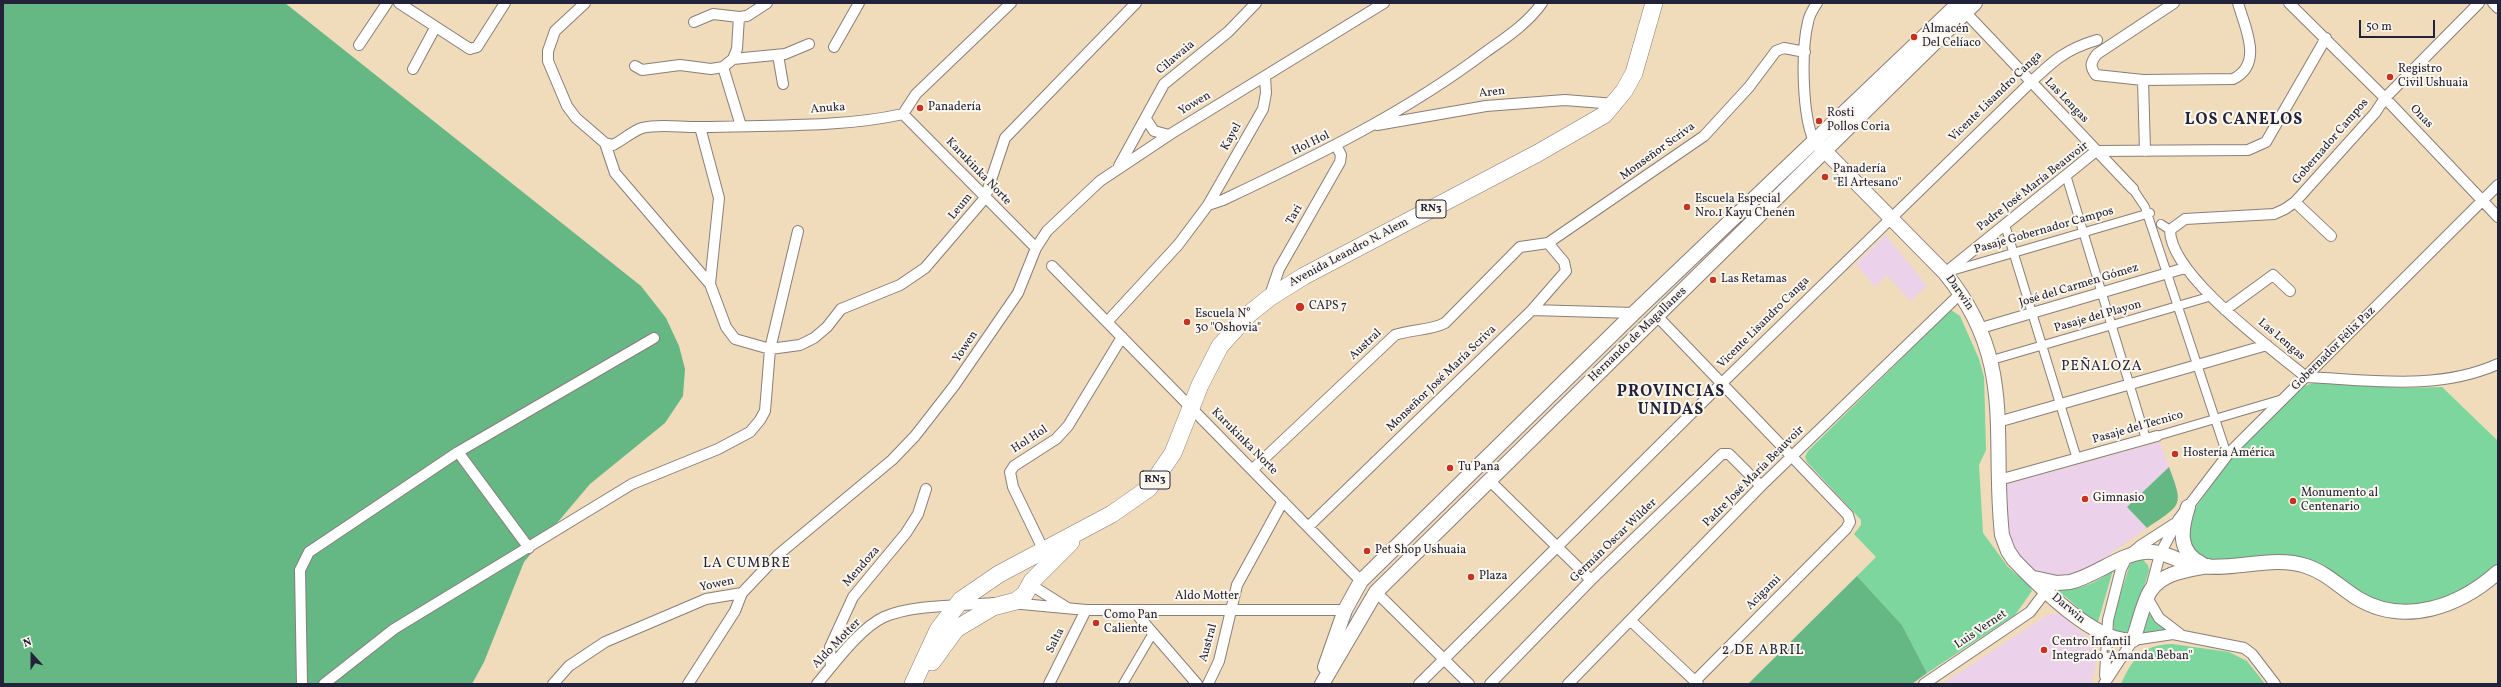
<!DOCTYPE html>
<html>
<head>
<meta charset="utf-8">
<style>
  body { margin:0 }
  #map { position:relative; width:2501px; height:687px; overflow:hidden; background:#f0dbba; font-family:Vollkorn,serif }
  canvas { display:block }
  .frame { position:absolute; inset:0; border:4px solid #22223b; pointer-events:none }
  .north { position:absolute; left:12px; top:635px; width:40px; height:40px; -webkit-text-stroke:3px #fbf7ec; paint-order:stroke; rotate:339deg; font-size:11px; font-weight:700; line-height:16px; text-align:center; color:#22223b }
  .north::after { content:''; display:block; margin:auto; width:14px; height:18px; background:#22223b; clip-path:polygon(50% 0,100% 100%,50% 72%,0 100%) }
  .scale { position:absolute; left:2359px; top:20px; width:76px; height:18px; box-sizing:border-box; border:2px solid #22223b; border-top:0; padding-left:5px; font-size:12px; line-height:14px; white-space:nowrap; color:#22223b; -webkit-text-stroke:3px #fbf7ec; paint-order:stroke }
</style>
</head>
<body>
<div id="map">
<canvas width="2501" height="687"></canvas>
<div class="frame"></div>
<div class="north">N</div>
<div class="scale">50 m</div>
</div>
<script>
const ctx = document.querySelector('canvas').getContext('2d');
ctx.lineJoin = 'round';
function paint(path, color) {
  ctx.fillStyle = color;
  ctx.fill(path, 'evenodd');
}
function strokePath(path, color, width, dash) {
  ctx.strokeStyle = color;
  ctx.lineWidth = width;
  ctx.lineCap = dash ? 'butt' : 'round';
  ctx.setLineDash(dash || []);
  ctx.stroke(path);
}
function drawText(font, color, halo, rows, align = 'center') {
  ctx.font = font + ' Vollkorn,serif';
  ctx.lineWidth = 4;
  ctx.setLineDash([]);
  ctx.textBaseline = 'middle';
  ctx.strokeStyle = halo;
  ctx.fillStyle = color;
  for (const [text, x, y, turn = 0] of rows) {
    ctx.save();
    ctx.translate(x, y);
    ctx.rotate((+turn || 0) * Math.PI / 180);
    ctx.textAlign = isNaN(turn) ? turn : align;
    if (halo) ctx.strokeText(text, 0, 0);
    ctx.fillText(text, 0, 0);
    ctx.restore();
  }
}
paint(new Path2D(`
  M1886 235 1927 286 1910 301 1887 275 1875 287 1856 264Z
  M2160 442 2169 467 2127 507 2147 528 2094 565 2081 572 2067 576 2051 575 2038 571 2019 558 2008 537 2004 485Z
  M2049 614H2060L2092 641 2097 659 2091 684H1942Z`), '#ecd1ea');
paint(new Path2D(`
  M1951 310 1960 316 1979 359 1984 377 1986 450 1979 465 1983 533 2008 567 2030 586 2032 591 2015 615 1927 673 1902 625 1857 576 1876 557 1854 534 1861 525V520L1807 462 1805 457 1808 451Z
  M2314 383 2405 388 2442 387 2498 441V564C2464 599 2405 619 2360 593 2347 586 2334 572 2320 566 2313 564 2303 565 2296 565 2274 564 2213 566 2197 554 2194 551 2191 546 2188 542L2192 513 2227 463 2294 393 2304 386Z
  M2142 559 2148 565 2149 570 2133 625 2129 631 2123 633 2114 630 2112 622 2129 567 2132 562Z
  M2113 570 2098 622 2093 621 2066 597 2051 588C2073 593 2096 584 2113 570Z
  M2150 612 2157 623 2171 631 2143 634Z
  M2172 644 2229 652 2247 661 2265 684H2121C2133 658 2142 645 2172 644Z`), '#7cd69d');
paint(new Path2D(`
  M3 3H285L641 286 666 318 679 346 685 369 683 396 665 423 590 484 524 562 484 662 472 684H3Z
  M2169 467C2184 507 2182 504 2147 528L2127 507Z
  M1857 576 1902 625 1927 673 1912 684H1748Z`), '#65b784');
const pedestrian = new Path2D(`
  M2066 175 2146 439
  M2133 189 2145 207 2227 455
  M2161 224 2170 230
  M2005 225 2077 459
  M1948 272 2150 213
  M1992 360 2212 296
  M2157 436 2283 399
  M1123 684 1153 633`);
const minor = new Path2D(`
  M399 3 470 49 477 47 505 3
  M585 3 555 31 548 51V61L567 106 576 118 605 143 615 173 710 284
  M2174 3 2097 54C2091 62 2089 66 2096 75L2143 80 2233 79C2264 64 2245 28 2238 3
  M2289 3 2385 98 2498 217
  M2493 3 2498 8
  M1966 13 2133 189
  M694 22 713 14 739 17 747 16 767 3
  M359 45 387 3
  M834 47 859 3
  M778 55 783 84
  M733 59 737 49 739 17
  M635 66 642 70 680 65 711 69 723 67 733 59 785 54 809 44
  M723 67 741 126
  M413 69 435 28
  M2143 80 2145 151
  M903 114 1036 248
  M1146 119 1154 131 1169 135
  M1377 125 1486 106 1565 100 1615 104
  M700 127 719 198 710 284 726 327 735 339 770 349 800 345 814 338 827 327 841 309 900 285 925 268 985 198 1005 138 1136 3
  M1814 141C1802 115 1801 51 1808 22 1809 15 1813 9 1817 3
  M605 143 613 145C623 140 631 132 642 128 661 123 683 128 703 127 766 125 841 128 903 114L916 94 1011 3
  M1119 166 1164 84 1228 32 1256 3
  M2295 202 2331 236
  M1208 205 1223 200C1316 156 1405 113 1487 51 1507 37 1528 23 1542 3
  M1052 266 1361 581
  M1945 273 2096 151 2248 150 2266 142 2326 38
  M1269 298 1279 269 1340 162 1341 155 1337 147
  M1532 310 1634 313
  M2225 310 2273 275 2290 291
  M1657 316 1848 515 1850 522 1846 529 1695 681
  M1107 322 1178 245 1208 205 1263 109 1266 93 1265 77
  M1981 328 2185 268
  M2306 377C2271 348 2170 275 2170 230L2185 219 2274 214 2285 209 2295 202 2375 113 2385 98 2479 3
  M2306 377C2370 380 2438 391 2498 364
  M1998 422 2267 345
  M458 452 529 548
  M1253 469 1395 335C1412 329 1429 331 1445 323L1520 247 1548 243 1704 136 1749 87 1776 51 1784 48 1805 52
  M1999 480 2157 436
  M1490 481 1591 580
  M1308 527 1532 310 1566 271 1564 262 1548 243
  M1043 549 1013 487 1010 472 1014 466 1056 439 1068 426 1122 337
  M1031 585 1066 607
  M2151 588 2160 554 2178 520 2229 453 2498 185
  M1376 592 1469 684
  M2148 599 2159 618 2180 634
  M1011 603 1086 610H1345
  M1133 610 1197 684
  M1631 621 1698 684
  M831 667 830 647 853 597 906 533 918 514 926 489
  M2105 676 2108 620 2121 569 2127 557 2140 546 2174 524
  M302 684 300 570 309 552 458 452 654 338
  M324 684 394 629 632 484 718 449 750 432 760 420 765 411 770 349 798 231
  M553 684 569 666 605 642 706 599 742 593 779 554 892 460 915 436 954 386 1018 293 1036 248 1047 231 1100 181 1169 135 1384 3
  M688 684 735 611 742 593
  M817 684C834 664 860 628 884 617 914 604 961 606 994 603
  M1049 684 1086 610
  M1208 684 1219 661 1237 585 1283 501
  M1419 684 1721 384 2031 82C2053 61 2066 49 2097 40
  M1490 684 1591 580 1722 454H1729L1761 486
  M1568 684 1761 486 1961 293
  M1924 684 2030 612 2046 591
  M2104 684 2133 640 2173 634 2244 648 2252 654 2275 684`);
const secondary = new Path2D(`
  M1819 145 1945 273C2017 361 1991 433 2002 535L2008 551 2014 560C2039 586 2096 644 2133 640 2138 627 2144 599 2151 590 2163 572 2188 570 2208 566
  M2188 507C2181 529 2177 552 2202 564
  M2034 578 2057 583 2070 582C2095 576 2120 554 2145 552 2164 550 2182 564 2200 566 2234 571 2273 555 2306 566 2325 572 2340 587 2357 598 2405 627 2460 606 2498 572
  M1325 667 1345 610 1361 581 1634 313 1959 3
  M1322 684 1376 592 1975 3`);
const trunk = new Path2D(`
  M932 662 956 629 993 607 1016 601 1025 594 1032 581 1071 542
  M913 684 938 630 961 600 999 574 1112 514 1149 488 1173 453 1200 385 1220 346 1249 314 1269 298 1304 276 1538 153 1604 115 1624 91 1634 73 1654 3`);
strokePath(pedestrian, '#897e7a', 10);
strokePath(minor, '#897e7a', 12);
strokePath(secondary, '#897e7a', 16);
strokePath(trunk, '#897e7a', 18);
strokePath(pedestrian, '#fff', 8);
strokePath(minor, '#fff', 10);
strokePath(secondary, '#fff', 14);
strokePath(trunk, '#fff', 17);
for (const [x, y, r, color] of [
  [1914,37,4,"#c8321e"],
  [2390,77,4,"#c8321e"],
  [920,108,4,"#c8321e"],
  [1819,121,4,"#c8321e"],
  [1825,177,4,"#c8321e"],
  [1687,207,4,"#c8321e"],
  [1713,280,4,"#c8321e"],
  [1300,307,5,"#c8321e"],
  [1187,322,4,"#c8321e"],
  [2175,454,4,"#c8321e"],
  [1450,468,4,"#c8321e"],
  [2085,499,4,"#c8321e"],
  [2293,501,4,"#c8321e"],
  [1367,551,4,"#c8321e"],
  [1471,577,4,"#c8321e"],
  [1096,623,4,"#c8321e"],
  [2044,650,4,"#c8321e"]
]) {
  const dot = new Path2D();
  dot.arc(x, y, r, 0, 2 * Math.PI);
  ctx.fillStyle = color;
  ctx.fill(dot);
  strokePath(dot, '#fbf7ec', 1.5);
}
for (const [x, y, w] of [
  [1431,209,30],
  [1155,480,30]
]) {
  const box = new Path2D();
  box.roundRect(x - w / 2, y - 9, w, 18, 3);
  ctx.fillStyle = '#fbf7ec';
  ctx.fill(box);
  strokePath(box, '#22223b', 1);
}
drawText('bold 11px', '#22223b', null, [
  ["RN3",1431,209],
  ["RN3",1155,480]
]);
drawText('12px', '#22223b', '#fbf7ec', [
  ["Almacén",1922,30],
  ["Del Celíaco",1922,44],
  ["Registro",2398,70],
  ["Civil Ushuaia",2398,84],
  ["Panadería",928,108],
  ["Rosti",1827,114],
  ["Pollos Coria",1827,128],
  ["Panadería",1833,170],
  ["\"El Artesano\"",1833,184],
  ["Escuela Especial",1695,200],
  ["Nro.1 Kayu Chenén",1695,214],
  ["Las Retamas",1721,280],
  ["CAPS 7",1309,307],
  ["Escuela N°",1195,315],
  ["30 \"Oshovia\"",1195,329],
  ["Hostería América",2183,454],
  ["Tu Pana",1458,468],
  ["Monumento al",2301,494],
  ["Centenario",2301,508],
  ["Gimnasio",2093,499],
  ["Pet Shop Ushuaia",1375,551],
  ["Plaza",1479,577],
  ["Como Pan",1104,616],
  ["Caliente",1104,630],
  ["Centro Infantil",2052,643],
  ["Integrado \"Amanda Beban\"",2052,657]
], 'left');
drawText('12px', '#22223b', '#fbf7ec', [
  ["Cilawaia",1176,58,-40],
  ["Aren",1492,93,-6],
  ["Vicente Lisandro Canga",1996,97,-44],
  ["Las Lengas",2066,101,46],
  ["Yowen",1195,104,-31],
  ["Anuka",828,109,-4],
  ["Onas",2421,117,46],
  ["Kayel",1232,137,-61],
  ["Gobernador Campos",2331,142,-49],
  ["Hol Hol",1311,144,-26],
  ["Monseñor Scriva",1658,152,-36],
  ["Karukinka Norte",978,172,46],
  ["Padre José María Beauvoir",2033,187,-38],
  ["Leum",961,207,-51],
  ["Tari",1295,215,-60],
  ["Pasaje Gobernador Campos",2044,231,-16],
  ["Avenida Leandro N. Alem",1349,253,-28],
  ["José del Carmen Gómez",2079,286,-17],
  ["Darwin",1959,293,55],
  ["Pasaje del Playon",2098,317,-16],
  ["Vicente Lisandro Canga",1764,323,-45],
  ["Hernando de Magallanes",1638,335,-44],
  ["Las Lengas",2281,340,40],
  ["Austral",1366,345,-43],
  ["Yowen",966,347,-56],
  ["Gobernador Félix Paz",2334,349,-45],
  ["Monseñor José María Scriva",1442,379,-44],
  ["Pasaje del Tecnico",2138,428,-16],
  ["Hol Hol",1030,440,-33],
  ["Karukinka Norte",1244,442,45],
  ["Padre José María Beauvoir",1754,477,-45],
  ["Germán Oscar Wilder",1614,541,-44],
  ["Mendoza",862,567,-49],
  ["Yowen",717,585,-12],
  ["Acigami",1764,593,-45],
  ["Aldo Motter",1207,597],
  ["Darwin",2068,609,40],
  ["Luis Vernet",1981,630,-34],
  ["Salta",1056,641,-64],
  ["Austral",1209,643,-75],
  ["Aldo Motter",837,644,-46]
]);
ctx.letterSpacing = '1px';
drawText('14px', '#22223b', '#fbf7ec', [
  ["PEÑALOZA",2102,367],
  ["LA CUMBRE",747,564],
  ["2 DE ABRIL",1763,651]
]);
ctx.letterSpacing = '0px';
ctx.letterSpacing = '1px';
drawText('bold 16px', '#22223b', '#fbf7ec', [
  ["LOS CANELOS",2244,121],
  ["PROVINCIAS",1671,393],
  ["UNIDAS",1671,411]
]);
ctx.letterSpacing = '0px';
</script>
</body>
</html>
